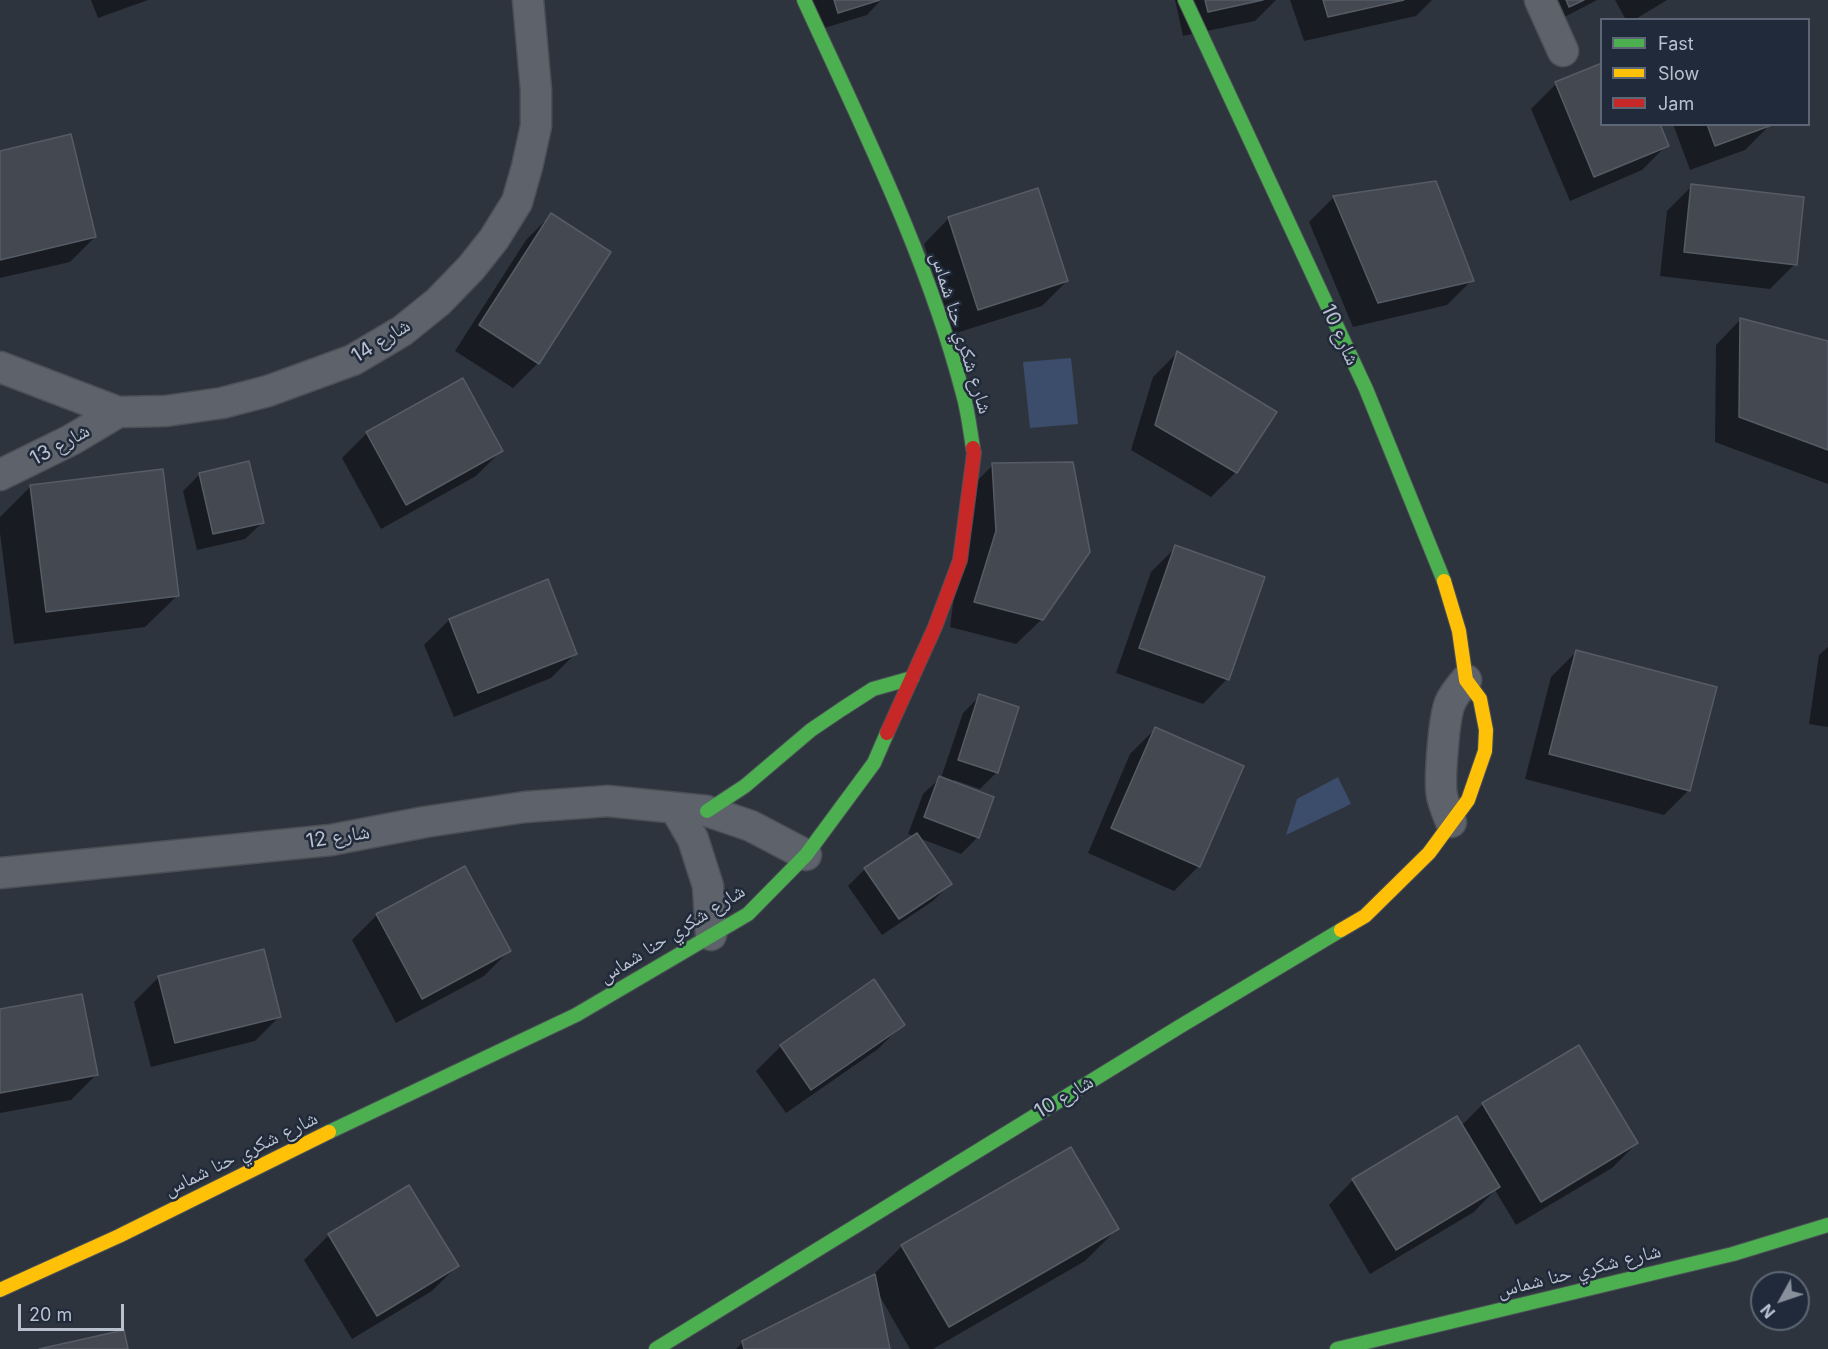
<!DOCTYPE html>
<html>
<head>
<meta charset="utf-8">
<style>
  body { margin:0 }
  #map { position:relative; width:1828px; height:1349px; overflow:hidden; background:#2e343e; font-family:Inter,sans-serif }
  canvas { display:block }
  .legend { position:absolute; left:1600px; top:18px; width:210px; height:108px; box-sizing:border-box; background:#202a3a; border:2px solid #5d6675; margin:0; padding:8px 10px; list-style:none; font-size:18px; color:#b9c1ce }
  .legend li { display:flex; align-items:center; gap:12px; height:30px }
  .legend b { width:30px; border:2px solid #5d6675 }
  .north { position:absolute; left:1750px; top:1271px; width:60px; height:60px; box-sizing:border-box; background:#202a3a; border:2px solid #5d6675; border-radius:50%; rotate:230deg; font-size:16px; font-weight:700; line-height:24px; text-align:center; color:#b9c1ce }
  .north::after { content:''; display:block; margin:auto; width:21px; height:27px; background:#88909c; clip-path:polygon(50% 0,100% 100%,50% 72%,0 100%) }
  .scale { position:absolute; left:18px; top:1304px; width:106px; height:27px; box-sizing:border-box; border:3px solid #b9c1ce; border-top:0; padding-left:8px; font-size:18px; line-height:21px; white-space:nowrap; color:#b9c1ce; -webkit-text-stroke:4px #202a3a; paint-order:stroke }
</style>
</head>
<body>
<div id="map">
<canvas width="1828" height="1349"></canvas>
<ul class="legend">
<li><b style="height:8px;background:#4caf50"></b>Fast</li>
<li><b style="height:8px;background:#ffc107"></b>Slow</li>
<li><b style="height:8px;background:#c62828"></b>Jam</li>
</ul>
<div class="north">N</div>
<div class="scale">20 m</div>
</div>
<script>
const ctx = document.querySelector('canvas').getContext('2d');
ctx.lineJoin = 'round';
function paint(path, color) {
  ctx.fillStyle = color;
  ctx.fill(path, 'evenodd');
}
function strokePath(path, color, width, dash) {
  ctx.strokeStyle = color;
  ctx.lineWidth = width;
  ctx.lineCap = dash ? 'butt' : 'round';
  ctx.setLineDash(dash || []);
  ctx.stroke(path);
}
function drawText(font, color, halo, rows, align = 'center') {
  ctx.font = font + ' Inter,"Noto Naskh Arabic",sans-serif';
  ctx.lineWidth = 5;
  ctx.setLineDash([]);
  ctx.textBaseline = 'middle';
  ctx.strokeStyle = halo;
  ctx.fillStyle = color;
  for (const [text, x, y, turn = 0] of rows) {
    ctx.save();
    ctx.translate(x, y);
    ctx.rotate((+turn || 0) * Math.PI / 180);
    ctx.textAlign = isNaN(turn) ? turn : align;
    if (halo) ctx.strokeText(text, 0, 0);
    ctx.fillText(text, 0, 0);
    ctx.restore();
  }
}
paint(new Path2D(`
  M1071 358 1078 424 1030 428 1023 362Z
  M1338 777 1351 804 1286 835 1297 799Z`), '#3b4d6a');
paint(new Path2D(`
  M91 0H148L98 18Z
  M812 0H881L867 15 821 29Z
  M1175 0H1276L1255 21 1183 36Z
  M1290 0H1432L1416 16 1304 41Z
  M1542 0H1597L1553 23Z
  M1615 0H1667L1634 20H1626Z
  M1556 84 1602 124 1667 145 1642 170 1570 201 1531 109Z
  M1673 124H1770V125L1745 150 1690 170Z
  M0 153 95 237 70 262 0 278Z
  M1692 186 1795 264 1770 289 1660 276 1667 211Z
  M1037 190 1067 281 1042 306 953 334 924 244 948 219Z
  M1334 197 1472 280 1447 305 1353 327 1309 222Z
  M551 215 538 363 513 388 455 351 526 240Z
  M1740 320 1828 342V484L1715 442 1716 345Z
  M1177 353 1236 472 1211 497 1131 450 1153 377Z
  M462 380 501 451 476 476 381 529 342 458 367 433Z
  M993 465 1042 619 1016 644 950 627 968 490Z
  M200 474 262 523 245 539 197 550 183 491Z
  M30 487 178 595 145 627 14 644 0 533V517Z
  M1176 547 1227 679 1203 704 1116 673 1151 572Z
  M547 581 576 653 551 678 454 717 424 645 449 620Z
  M1828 647V727L1809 724 1819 655Z
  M1576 652 1715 688 1688 791 1664 815 1525 779 1551 677Z
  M980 696 997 772 980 789 954 780 953 783 992 797 977 838 961 854 919 838 950 884 933 901 882 935 848 886 865 869 914 836 908 834 923 794 940 778H941L963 713Z
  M1155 729 1199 866 1174 891 1088 853 1130 754Z
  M377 915 509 951 484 976 396 1023 352 940Z
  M159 977 280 1016 255 1041 151 1067 134 1002Z
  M0 1010 96 1075 71 1100 0 1113Z
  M903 1024 878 1049 786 1113 756 1071 781 1046Z
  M1578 1047 1637 1143 1612 1168 1516 1225 1495 1190 1474 1212 1370 1274 1329 1205 1353 1180 1461 1126 1483 1104Z
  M409 1187 457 1266 432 1291 352 1339 304 1260 329 1235Z
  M1117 1229 1085 1261 933 1349H910L878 1293 889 1349H736L743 1342 869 1279 902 1246Z`), '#0007');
const building = new Path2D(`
  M834 0H880L838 13Z
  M1205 0H1263L1208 12Z
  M1323 0H1404L1328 17Z
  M1566 0H1584L1569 7Z
  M1602 63V124H1660L1669 146 1594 177 1555 82Z
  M1707 124H1772V125L1715 146Z
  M71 134 96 237 0 260V151Z
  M1436 181 1474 281 1378 303 1333 196Z
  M1691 184 1804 197 1797 265 1684 252Z
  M1038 188 1068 281 978 310 948 217Z
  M551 213 611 252 539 364 479 325Z
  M1740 318 1828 341V450L1739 417Z
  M1177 351 1277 412 1237 473 1155 425Z
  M463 378 503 451 406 505 366 432Z
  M249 461 264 523 213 534 199 473Z
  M1073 462 1090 552 1043 620 974 602 996 531 992 463Z
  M163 469 179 596 46 612 30 485Z
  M1175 545 1265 577 1229 680 1139 648Z
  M548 579 577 654 478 693 449 619Z
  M1576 650 1717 687 1690 791 1549 754Z
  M979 694 1019 707 998 773 958 760Z
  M1155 727 1244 766 1200 867 1111 828Z
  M939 776 994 797 979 838 924 817Z
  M917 833 952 884 899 919 864 868Z
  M465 866 511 951 422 999 376 914Z
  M264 949 281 1017 175 1043 158 976Z
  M874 979 905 1025 811 1090 780 1045Z
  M82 994 98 1075 0 1093V1009Z
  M1579 1045 1638 1143 1541 1202 1482 1103Z
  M1457 1116 1500 1187 1396 1250 1352 1179Z
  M1071 1147 1119 1229 949 1327 901 1245Z
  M409 1185 459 1266 377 1316 328 1234Z
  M875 1274 890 1349H744L742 1341Z
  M124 1330 128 1349H39Z`);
paint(building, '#434851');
strokePath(building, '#565c65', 1.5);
const street = new Path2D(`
  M1540 0 1563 51
  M0 367 118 412 166 411 222 403 268 391 353 360 402 331 438 302 471 268 494 239 517 202 527 167 536 126V90L528 0
  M0 475 71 440 118 412
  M675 808 693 839 708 886 711 935
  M1451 822C1448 814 1444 805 1442 796 1439 781 1444 717 1450 703 1454 694 1460 687 1466 680
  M0 873 331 840 425 822 525 807 608 801 707 811 751 826 806 855`);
const fast = new Path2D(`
  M804 0C863 129 927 256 963 394 968 411 970 430 973 448
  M1185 0 1366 389 1444 581
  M707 811 745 786 811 730 842 709 873 689 912 678
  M329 1132 576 1015 748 914 806 855 874 763 887 733
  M656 1349 1179 1027 1341 930
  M1337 1349 1733 1254 1828 1225`);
const slow = new Path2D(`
  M1341 930 1365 916 1429 853 1468 800 1485 751 1486 730 1480 699 1466 680 1459 631 1444 581
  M0 1290 119 1236 329 1132`);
const jam = new Path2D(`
  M887 733 935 627 960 560 974 453 973 448`);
strokePath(street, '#4b4f56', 33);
strokePath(fast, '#4b4f56', 16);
strokePath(slow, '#4b4f56', 16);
strokePath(jam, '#4b4f56', 16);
strokePath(street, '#5e636b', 30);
strokePath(fast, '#4caf50', 14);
strokePath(slow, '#ffc107', 14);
strokePath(jam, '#c62828', 14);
drawText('20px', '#b9c1ce', '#202a3a', [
  ["شارع شكري حنا شماس",961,333,73],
  ["شارع 10",1340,335,65],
  ["شارع 14",381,341,-32],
  ["شارع 13",60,445,-29],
  ["شارع 12",338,837,-9],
  ["شارع شكري حنا شماس",672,934,-32],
  ["شارع 10",1064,1097,-31],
  ["شارع شكري حنا شماس",241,1154,-26],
  ["شارع شكري حنا شماس",1579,1271,-14]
]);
</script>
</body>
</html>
